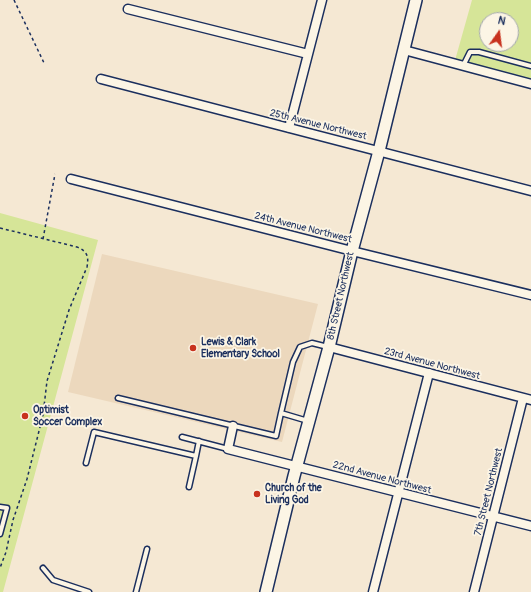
<!DOCTYPE html>
<html>
<head>
<meta charset="utf-8">
<style>
  body { margin:0 }
  #map { position:relative; width:531px; height:592px; overflow:hidden; background:#f5e8d3; font-family:Pangolin,sans-serif }
  canvas { display:block }
  .north { position:absolute; left:479px; top:12px; width:40px; height:40px; box-sizing:border-box; background:#fcf5e5; border:1px solid #a2a6af; border-radius:50%; rotate:14deg; font-size:11px; font-weight:700; line-height:16px; text-align:center; color:#1b2f5e }
  .north::after { content:''; display:block; margin:auto; width:14px; height:18px; background:#c8321e; clip-path:polygon(50% 0,100% 100%,50% 72%,0 100%) }
</style>
</head>
<body>
<div id="map">
<canvas width="531" height="592"></canvas>
<div class="north">N</div>
</div>
<script>
const ctx = document.querySelector('canvas').getContext('2d');
ctx.lineJoin = 'round';
function paint(path, color) {
  ctx.fillStyle = color;
  ctx.fill(path, 'evenodd');
}
function strokePath(path, color, width, dash) {
  ctx.strokeStyle = color;
  ctx.lineWidth = width;
  ctx.lineCap = dash ? 'butt' : 'round';
  ctx.setLineDash(dash || []);
  ctx.stroke(path);
}
function drawText(font, color, halo, rows, align = 'center') {
  ctx.font = font + ' Pangolin,sans-serif';
  ctx.lineWidth = 3.5;
  ctx.setLineDash([]);
  ctx.textBaseline = 'middle';
  ctx.strokeStyle = halo;
  ctx.fillStyle = color;
  for (const [text, x, y, turn = 0] of rows) {
    ctx.save();
    ctx.translate(x, y);
    ctx.rotate((+turn || 0) * Math.PI / 180);
    ctx.textAlign = isNaN(turn) ? turn : align;
    if (halo) ctx.strokeText(text, 0, 0);
    ctx.fillText(text, 0, 0);
    ctx.restore();
  }
}
paint(new Path2D(`
  M102 254 318 304 282 442 68 392Z`), '#ecd8bd');
paint(new Path2D(`
  M472 0H531V82L454 64ZM487 20H511V44H487Z
  M0 213 98 240 3 592H0Z`), '#d6e598');
const lane = new Path2D(`
  M463 66 470 52H479L531 66
  M118 398 276 436 281 413
  M308 421 281 413 293 362 300 347 312 343 328 347
  M182 437 228 449
  M86 463 94 432 196 456 199 441
  M189 487 196 456
  M0 507 7 508 0 534
  M43 568 53 580 89 592
  M136 592 147 549`);
const street = new Path2D(`
  M128 9 308 54
  M404 50 531 84
  M101 79 531 191
  M289 128 322 0
  M71 179 352 251 531 295
  M329 347 531 400
  M233 426 228 449 531 526
  M373 592 429 373
  M474 592 523 398`);
const secondary = new Path2D(`
  M266 592 294 476 329 347 352 251 379 151 416 0`);
strokePath(lane, '#1b2f5e', 7);
strokePath(street, '#1b2f5e', 11);
strokePath(secondary, '#1b2f5e', 14);
strokePath(new Path2D(`
  M14 0 45 65
  M0 228 77 247C87 251 89 256 87 267L69 310 47 381 43 415 27 479 13 520 6 552 0 568
  M43 239 55 174`), '#1b2f5e', 1.5, [3, 3]);
strokePath(lane, '#fcf5e5', 4);
strokePath(street, '#fcf5e5', 8);
strokePath(secondary, '#fcf5e5', 11);
for (const [x, y, r, color] of [
  [193,348,4,"#c8321e"],
  [25,416,4,"#c8321e"],
  [257,494,4,"#c8321e"]
]) {
  const dot = new Path2D();
  dot.arc(x, y, r, 0, 2 * Math.PI);
  ctx.fillStyle = color;
  ctx.fill(dot);
  strokePath(dot, '#fcf5e5', 1.5);
}
drawText('10px', '#1b2f5e', '#fcf5e5', [
  ["25th Avenue Northwest",318,125,14],
  ["24th Avenue Northwest",303,228,14],
  ["8th Street Northwest",341,296,-77],
  ["23rd Avenue Northwest",432,364,15],
  ["22nd Avenue Northwest",382,478,15],
  ["7th Street Northwest",489,492,-76]
]);
drawText('bold 10px', '#1b2f5e', '#fcf5e5', [
  ["Lewis & Clark",201,342],
  ["Elementary School",201,354],
  ["Optimist",33,410],
  ["Soccer Complex",33,422],
  ["Church of the",265,488],
  ["Living God",265,500]
], 'left');
</script>
</body>
</html>
